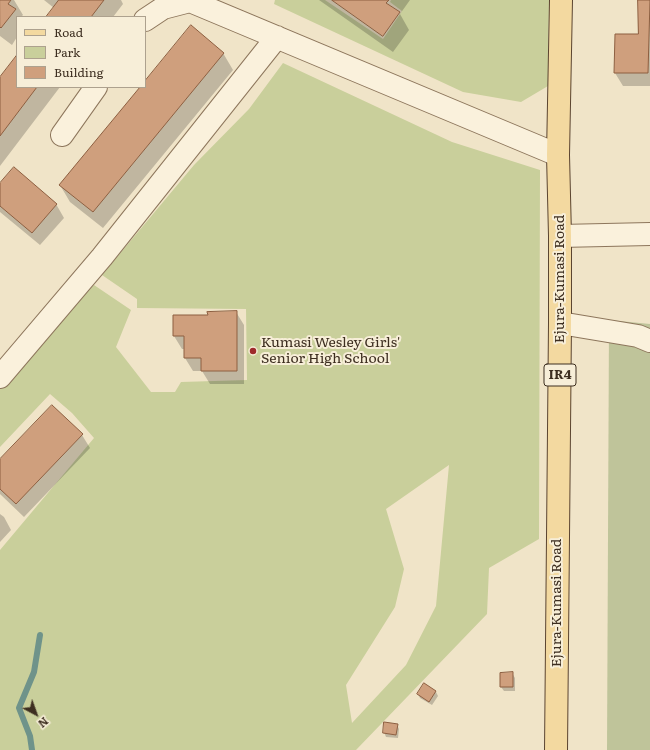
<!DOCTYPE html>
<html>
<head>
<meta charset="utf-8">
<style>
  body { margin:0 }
  #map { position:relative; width:650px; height:750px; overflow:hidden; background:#f0e4c8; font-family:Literata,serif }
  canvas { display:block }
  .legend { position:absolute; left:16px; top:16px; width:130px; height:72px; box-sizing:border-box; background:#f7eed8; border:1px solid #ada18e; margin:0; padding:5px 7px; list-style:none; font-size:12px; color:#3d2e20 }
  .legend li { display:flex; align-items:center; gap:8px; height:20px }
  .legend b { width:20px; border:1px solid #ada18e }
  .north { position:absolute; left:16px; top:694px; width:40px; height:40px; -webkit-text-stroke:3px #f7eed8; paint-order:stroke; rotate:139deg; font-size:11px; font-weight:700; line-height:16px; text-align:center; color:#3d2e20 }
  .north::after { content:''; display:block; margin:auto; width:14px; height:18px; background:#3d2e20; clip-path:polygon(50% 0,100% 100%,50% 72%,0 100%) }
</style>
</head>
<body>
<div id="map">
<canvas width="650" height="750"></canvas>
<ul class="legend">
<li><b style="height:5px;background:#f3d9a0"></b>Road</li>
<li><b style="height:11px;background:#c9cf9b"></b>Park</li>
<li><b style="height:11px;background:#cf9f7d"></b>Building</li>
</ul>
<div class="north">N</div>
</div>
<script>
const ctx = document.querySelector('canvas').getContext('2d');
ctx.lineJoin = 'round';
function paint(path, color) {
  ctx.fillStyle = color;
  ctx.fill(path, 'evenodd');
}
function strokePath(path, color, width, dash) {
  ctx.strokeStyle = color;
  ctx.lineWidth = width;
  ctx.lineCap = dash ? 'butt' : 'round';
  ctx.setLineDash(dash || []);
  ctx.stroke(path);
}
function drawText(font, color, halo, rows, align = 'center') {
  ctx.font = font + ' Literata,serif';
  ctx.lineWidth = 4;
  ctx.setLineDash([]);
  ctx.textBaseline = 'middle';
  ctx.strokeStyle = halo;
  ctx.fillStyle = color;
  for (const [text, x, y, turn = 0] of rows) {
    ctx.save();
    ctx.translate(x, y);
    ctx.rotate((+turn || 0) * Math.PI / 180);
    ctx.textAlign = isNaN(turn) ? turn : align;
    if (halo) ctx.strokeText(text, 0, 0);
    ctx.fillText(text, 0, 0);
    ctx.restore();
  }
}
paint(new Path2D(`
  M275 0H325L383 39 402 11 390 2 391 0H549L548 86 521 102 463 92 274 4Z
  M283 63 452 142 540 170 539 539 489 568 487 614 356 750H0V550L94 438 72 413 50 394 0 447V379L46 335 94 285 131 310 116 347 151 392H175L181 382 247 380 246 309 137 308V299L102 275 194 165 249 109ZM449 465 436 606 406 665 352 723 346 685 395 607 404 569 386 509Z`), '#c9cf9b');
paint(new Path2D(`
  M609 320 650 324V750H607Z`), '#bfc49a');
paint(new Path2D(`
  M0 0H14L23 15 21 17H17V37L12 45 0 36Z
  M44 0H121L123 4 113 17H47L54 8Z
  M319 0H410L400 14 409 30 393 52Z
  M639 0H650V86H623L615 73 639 35Z
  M223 53 233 70 103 228 70 202 60 185 141 87H145V82Z
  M17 56V87H60L0 166V79Z
  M0 184 56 204 64 218 40 245 0 212Z
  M236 312 244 325V384H210L202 371H193L185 358V349H182L174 336Z
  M82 435 90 448 24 517 0 494V461Z
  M0 514 4 517 11 530 0 542Z
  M512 673 515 678V691H504L501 687V674Z
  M424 684 436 692 438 696 432 705 420 698 418 694Z
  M397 725 399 729 398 738 386 737 384 732Z`), '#0003');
strokePath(new Path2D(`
  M32 750 30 736 19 708 34 672 40 635`), '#6f938a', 6);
const building = new Path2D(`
  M0 0H11L8 4 16 9 1 28 0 27Z
  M59 0H104L91 17H46Z
  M332 0H389L386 3 400 12 383 36Z
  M638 0H650L648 73H614L615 34H638Z
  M191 25 224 53 93 212 59 185 140 87H145V81Z
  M17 55V87H37L0 136V77Z
  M14 167 57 204 32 233 0 206V183Z
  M237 311V371H201V358H184V336H173V315H208L207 312Z
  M52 405 83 434 16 504 0 489V459Z
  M513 672V687H500V673Z
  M424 683 436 691 429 702 417 694Z
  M384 722 398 724 396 735 383 733Z`);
paint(building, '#cf9f7d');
strokePath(building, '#8d5f41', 1);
const minor = new Path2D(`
  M145 20 163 8 190 1 558 155
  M62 135 96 87
  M560 236 650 234
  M560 323 638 336 650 341
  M0 377 102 257 277 37`);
const major = new Path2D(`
  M556 750 560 323V236L558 155 561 0`);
strokePath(minor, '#8d765c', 24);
strokePath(major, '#5b4430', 24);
strokePath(minor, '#faf1dc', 22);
strokePath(major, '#f3d9a0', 22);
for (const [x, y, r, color] of [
  [253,351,4,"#9e2a2b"]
]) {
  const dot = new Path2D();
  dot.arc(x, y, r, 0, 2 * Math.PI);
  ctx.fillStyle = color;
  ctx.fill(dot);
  strokePath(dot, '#f7eed8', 1.5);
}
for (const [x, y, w] of [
  [560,375,32]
]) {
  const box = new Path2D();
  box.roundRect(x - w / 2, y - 11, w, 22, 3);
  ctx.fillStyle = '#f7eed8';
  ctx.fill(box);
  strokePath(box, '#3d2e20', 1);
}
drawText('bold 13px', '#3d2e20', null, [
  ["IR4",560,375]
]);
drawText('14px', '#3d2e20', '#f7eed8', [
  ["Ejura-Kumasi Road",560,279,-90],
  ["Ejura-Kumasi Road",557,603,-90]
]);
drawText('14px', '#3d2e20', '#f7eed8', [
  ["Kumasi Wesley Girls'",261,343],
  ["Senior High School",261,359]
], 'left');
</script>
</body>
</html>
